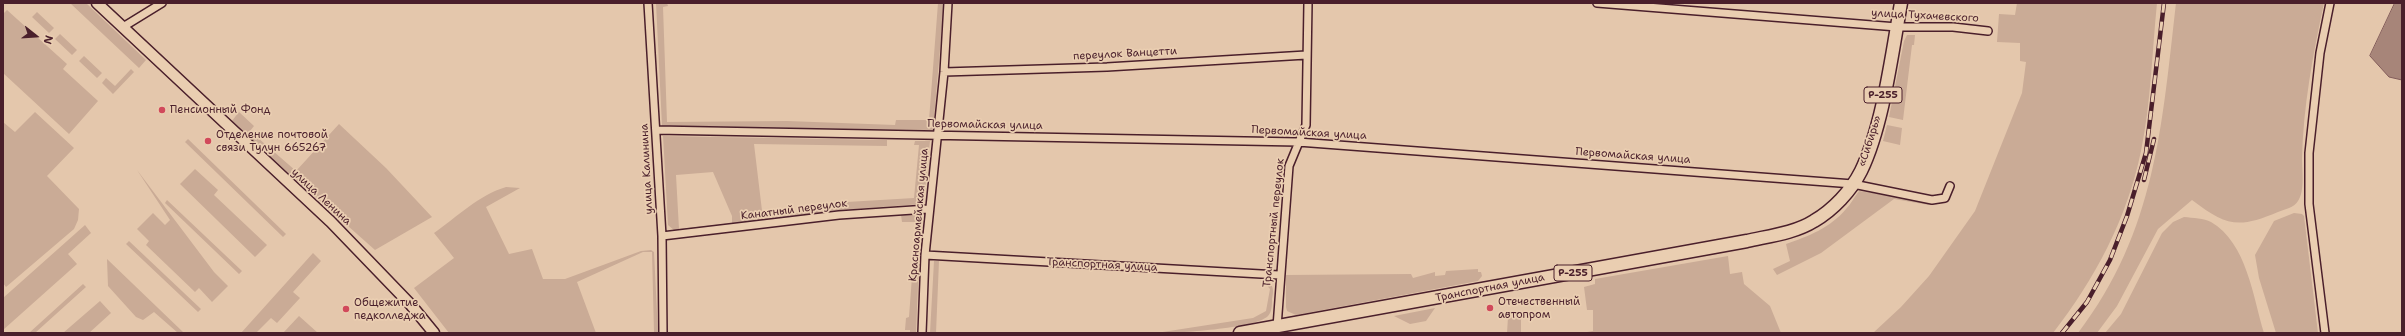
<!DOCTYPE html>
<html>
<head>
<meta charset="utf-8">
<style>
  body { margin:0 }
  #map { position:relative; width:2405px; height:336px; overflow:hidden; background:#e4c7ac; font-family:"Shantell Sans",sans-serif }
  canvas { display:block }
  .frame { position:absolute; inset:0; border:4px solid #4a1f2b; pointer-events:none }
  .north { position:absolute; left:16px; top:16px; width:40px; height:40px; -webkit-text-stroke:3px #eaceb1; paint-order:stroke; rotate:107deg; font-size:11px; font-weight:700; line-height:16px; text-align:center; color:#4a1f2b }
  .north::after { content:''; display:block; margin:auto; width:14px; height:18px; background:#4a1f2b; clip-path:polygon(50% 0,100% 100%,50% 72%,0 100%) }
</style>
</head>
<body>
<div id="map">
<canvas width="2405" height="336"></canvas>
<div class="frame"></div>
<div class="north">N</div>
</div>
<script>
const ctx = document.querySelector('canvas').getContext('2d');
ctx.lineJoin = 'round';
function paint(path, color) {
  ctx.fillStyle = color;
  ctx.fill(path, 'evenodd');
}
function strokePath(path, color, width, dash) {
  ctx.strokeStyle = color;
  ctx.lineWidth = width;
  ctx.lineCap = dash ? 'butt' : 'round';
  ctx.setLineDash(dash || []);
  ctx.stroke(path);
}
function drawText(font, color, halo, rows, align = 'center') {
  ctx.font = font + ' "Shantell Sans",sans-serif';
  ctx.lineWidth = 3.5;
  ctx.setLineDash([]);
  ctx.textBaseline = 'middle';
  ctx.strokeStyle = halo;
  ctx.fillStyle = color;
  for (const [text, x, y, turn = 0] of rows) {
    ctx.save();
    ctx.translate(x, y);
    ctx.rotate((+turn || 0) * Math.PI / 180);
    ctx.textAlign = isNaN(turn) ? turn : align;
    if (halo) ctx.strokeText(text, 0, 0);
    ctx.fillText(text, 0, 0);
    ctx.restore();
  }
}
paint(new Path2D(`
  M70 3H86L146 60 139 68Z
  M656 3H667L668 6 663 7 667 122 787 121 895 125 896 120H929L938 3H944L933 130 662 126Z
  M2017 3H2157C2152 52 2151 103 2141 151 2127 219 2095 279 2053 333H1873L1901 307 1929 276 1975 211 2022 93 2026 62 2020 61V43L1997 42 1999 14 2015 15Z
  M2176 3H2324C2313 54 2303 107 2302 159 2302 171 2305 191 2298 201 2294 208 2285 209 2278 212 2238 229 2226 226 2192 200L2158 229 2117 306 2097 333H2078C2156 231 2162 124 2176 3Z
  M7 10 67 64 63 69 98 101 69 134 3 73V14Z
  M37 12 54 28 49 33 32 17Z
  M60 34 77 50 72 55 55 39Z
  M1907 35H1915L1914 45H1912L1903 120 1889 117 1904 41Z
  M84 56 102 73 97 78 79 61Z
  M131 69 134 72 113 94 102 83 106 78 115 86Z
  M35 112 74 148 47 176 79 209 78 220 74 229 6 287 3 283V122L15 132Z
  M239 112 254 126 250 131 296 171 339 124 386 168 432 217 375 250 231 122Z
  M1887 125 1902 128 1900 145 1883 141Z
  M663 136 887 140V146L754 144 763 219 806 212 830 205V203L914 198 919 145H914L915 141H930L924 201 921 204 827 211 813 215 675 231 668 225ZM713 172 732 216V223L679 229 676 175Z
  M188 139 286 234 283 237 185 142Z
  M195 169 218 190 214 195 267 245 255 257 180 184Z
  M137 170 214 272 228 286 212 302 199 288 195 292 146 245 149 241 137 229 153 213 165 225 170 220Z
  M506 187 520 188 486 207 509 254 532 249 543 279H565L641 251 651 250 654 252 658 333H654L652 252H643L577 282 596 333H449L414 288 454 258 434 233C457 217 479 195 506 187Z
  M1859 191 1926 201 1929 205 1894 199 1821 253 1777 275 1773 269 1790 261 1786 244C1809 236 1830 228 1846 209 1851 204 1854 197 1859 191Z
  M167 200 242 271 239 274 165 203Z
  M2294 213 2302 214 2304 216 2318 333H2276L2259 278 2255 255 2274 221Z
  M921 214 916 333H910V330H905L906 318 909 317 916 222H902L901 215Z
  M2184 217C2193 218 2204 218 2211 222 2247 243 2253 297 2264 333H2105L2121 314 2162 233 2173 222Z
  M85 225 91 233 68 254 77 264 3 330V298Z
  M129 241 201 309 198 312 126 244Z
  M313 253 321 261 293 292 300 298 277 323 271 318 256 333H241Z
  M1728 256 1730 274 1742 272 1744 284 1770 306 1781 333H1581L1593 331V310H1587L1584 287 1595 284V279Z
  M107 259 183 332 178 333 154 312 143 320 136 317 108 286Z
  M934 261H939L936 333H930Z
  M1478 269V272H1481L1482 276 1478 281 1296 315 1287 311 1286 307V275L1411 274 1413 278 1435 272V276L1445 275 1446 271Z
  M1264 282 1271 284C1274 289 1273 294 1272 299 1272 305 1272 312 1268 316 1255 329 1176 333 1156 333L1253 318 1266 311 1270 289Z
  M83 284 86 287 35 333H29Z
  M100 301 111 313 89 333H63Z
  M1435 308 1426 321 1410 324 1394 316Z
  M299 316 318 333H283Z
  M1508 317H1521V333H1507Z`), '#caab96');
const water = new Path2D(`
  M2395 3H2402V80L2389 77 2370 56Z`);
paint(water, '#a78579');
strokePath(water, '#825c5a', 1);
const minor = new Path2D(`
  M648 3 662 236 663 333
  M1597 3 1897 27H1953L1988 31
  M123 27 162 3
  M944 72 1107 67 1306 55
  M656 130 1298 142 1853 184 1932 200 1945 198 1950 186
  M662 236 839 215 928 209
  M925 255 1279 275
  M1277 327 1289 166 1306 125 1308 3
  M922 333 925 255 944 72 948 3
  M2325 333 2309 204V153L2320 53 2330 3`);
const secondary = new Path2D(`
  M97 3 331 222 411 305 434 333`);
const trunk = new Path2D(`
  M1240 333 1747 241C1769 236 1795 233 1814 221 1833 210 1851 191 1861 171 1883 126 1892 53 1901 3`);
strokePath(minor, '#4a1f2b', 10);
strokePath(secondary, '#4a1f2b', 13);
strokePath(trunk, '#4a1f2b', 15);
strokePath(minor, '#eaceb1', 7);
strokePath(secondary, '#eaceb1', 10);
strokePath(trunk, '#eaceb1', 12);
const rail = new Path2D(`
  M2144 180 2154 139
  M2062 333 2087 302 2110 260 2127 216 2146 153 2164 3`);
strokePath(rail, '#4a1f2b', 4.5);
strokePath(rail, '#eaceb1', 3, [9]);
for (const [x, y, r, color] of [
  [162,110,4,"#d1495b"],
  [208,141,4,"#d1495b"],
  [1490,308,4,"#d1495b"],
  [346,309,4,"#d1495b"]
]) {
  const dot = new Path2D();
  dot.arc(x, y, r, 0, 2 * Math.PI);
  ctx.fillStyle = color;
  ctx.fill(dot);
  strokePath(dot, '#eaceb1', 1.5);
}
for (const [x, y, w] of [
  [1883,95,38],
  [1573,273,38]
]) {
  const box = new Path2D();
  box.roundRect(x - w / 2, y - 8, w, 16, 3);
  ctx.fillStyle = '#eaceb1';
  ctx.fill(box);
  strokePath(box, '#4a1f2b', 1);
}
drawText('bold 10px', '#4a1f2b', null, [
  ["Р-255",1883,95],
  ["Р-255",1573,273]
]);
drawText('11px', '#4a1f2b', '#eaceb1', [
  ["улица Тухачевского",1925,16,3],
  ["переулок Ванцетти",1125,54,-3],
  ["Первомайская улица",985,125,1],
  ["Первомайская улица",1309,133,3],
  ["«Сибирь»",1870,141,-72],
  ["Первомайская улица",1633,156,4],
  ["улица Калинина",647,169,-93],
  ["улица Ленина",321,197,43],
  ["Канатный переулок",794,210,-7],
  ["Красноармейская улица",919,215,-85],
  ["Транспортный переулок",1274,223,-84],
  ["Транспортная улица",1102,265,3],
  ["Транспортная улица",1490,288,-11]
]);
drawText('11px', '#4a1f2b', '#eaceb1', [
  ["Пенсионный Фонд",170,110],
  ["Отделение почтовой",216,135],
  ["связи Тулун 665267",216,148],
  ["Отечественный",1498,302],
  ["автопром",1498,315],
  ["Общежитие",354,303],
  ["педколледжа",354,316]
], 'left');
</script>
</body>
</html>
